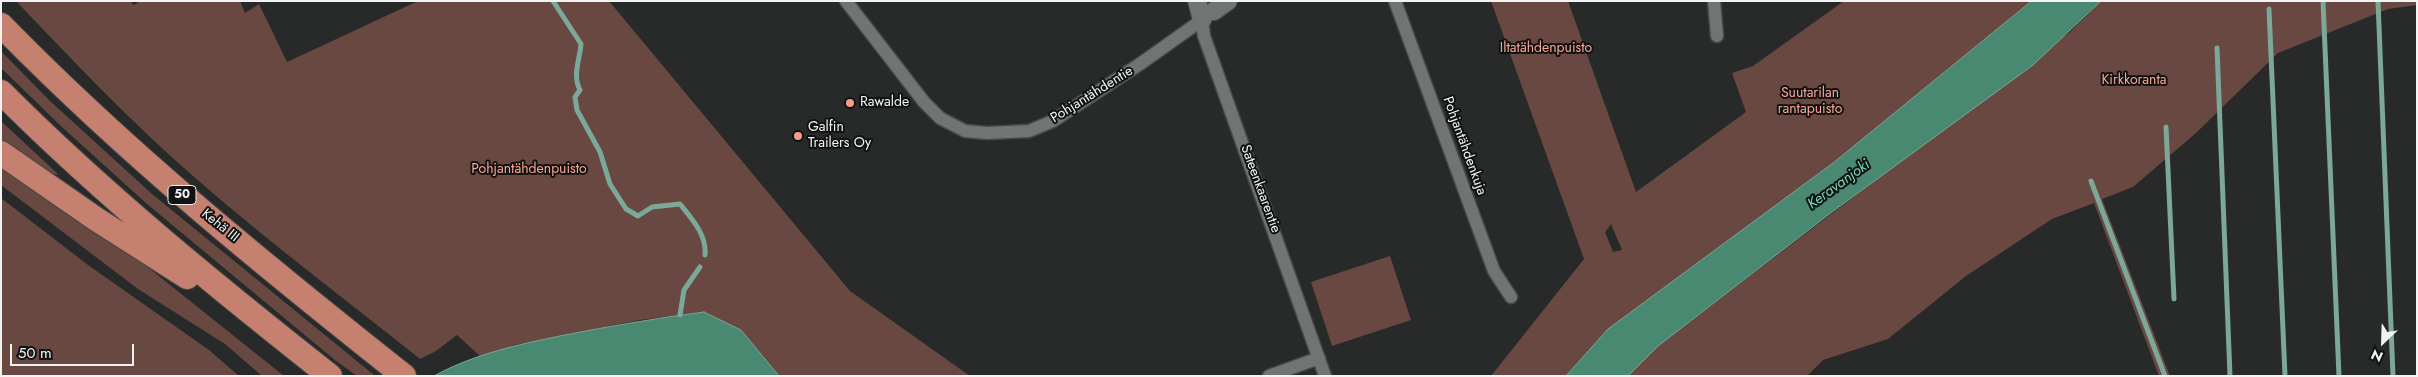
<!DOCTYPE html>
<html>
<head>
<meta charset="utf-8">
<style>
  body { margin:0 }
  #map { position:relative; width:2418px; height:377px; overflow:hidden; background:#272a29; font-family:Jost,sans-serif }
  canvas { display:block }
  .frame { position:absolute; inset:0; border:2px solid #f1f4f3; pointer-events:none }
  .north { position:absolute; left:2358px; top:317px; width:50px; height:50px; -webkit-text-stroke:4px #111212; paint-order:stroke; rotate:204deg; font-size:14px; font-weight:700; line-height:20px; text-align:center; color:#f1f4f3 }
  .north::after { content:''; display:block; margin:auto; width:18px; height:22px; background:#f1f4f3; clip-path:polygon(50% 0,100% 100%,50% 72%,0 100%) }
  .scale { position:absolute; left:10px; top:344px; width:124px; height:22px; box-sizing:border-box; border:2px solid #f1f4f3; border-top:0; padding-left:6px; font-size:15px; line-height:18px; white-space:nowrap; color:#f1f4f3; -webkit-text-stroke:4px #111212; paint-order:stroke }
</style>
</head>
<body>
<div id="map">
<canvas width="2418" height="377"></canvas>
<div class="frame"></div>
<div class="north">N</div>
<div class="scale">50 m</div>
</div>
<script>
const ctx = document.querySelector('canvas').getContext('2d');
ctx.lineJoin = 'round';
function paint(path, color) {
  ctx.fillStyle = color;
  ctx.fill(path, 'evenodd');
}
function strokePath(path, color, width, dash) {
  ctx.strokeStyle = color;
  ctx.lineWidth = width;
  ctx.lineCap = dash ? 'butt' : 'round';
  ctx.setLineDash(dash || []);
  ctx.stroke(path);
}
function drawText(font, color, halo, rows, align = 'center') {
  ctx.font = font + ' Jost,sans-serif';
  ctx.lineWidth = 4;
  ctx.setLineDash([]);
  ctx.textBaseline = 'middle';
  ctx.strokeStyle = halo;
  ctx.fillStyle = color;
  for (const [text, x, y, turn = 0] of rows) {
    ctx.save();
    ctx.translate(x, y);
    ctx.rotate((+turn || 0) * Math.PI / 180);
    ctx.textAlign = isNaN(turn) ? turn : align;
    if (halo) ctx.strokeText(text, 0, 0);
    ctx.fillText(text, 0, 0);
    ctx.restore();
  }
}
paint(new Path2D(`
  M16 1H130L134 5 140 1H240L245 13 259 4 287 62 418 1H609L850 291 970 376H779L741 330 704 312 640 320 515 345 481 357 457 335 436 351 420 359C344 298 266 240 193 176 131 122 73 61 16 1Z
  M1491 1H1568L1636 192 1746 112 1732 73 1753 66 1844 1H2032L1833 163 1608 329 1566 376H1491L1584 259ZM1611 224 1622 250 1613 252 1605 232Z
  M2101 1H2417V5L2388 9 2278 53 2196 133 2133 187 2102 199 2170 376H2159L2094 203 2052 219 1966 276 1888 339 1823 360 1807 376H1628L1658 346 2070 32Z
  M1 51 49 100 152 194 374 375 357 376 336 361 147 204 63 128 1 68Z
  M1 121 59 175 50 173 1 141Z
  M1 162 120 245 284 376H262L225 344 138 289 1 185Z
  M1 198 88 265 209 350 239 376H1Z
  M1390 256 1411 320 1332 346 1311 282Z`), '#684841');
const water = new Path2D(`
  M2032 1H2101L2033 65 1832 212 1658 346 1628 376H1566L1608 329 1833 163Z
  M704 312 741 330 779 376H434C474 354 520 344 565 335 611 326 657 318 704 312Z`);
paint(water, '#498871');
strokePath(water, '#7ba898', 1);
strokePath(new Path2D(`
  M553 1 581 44C580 59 572 75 580 90L575 97 577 110 600 152 610 184 626 209 638 216 652 207 680 204C692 219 707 235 705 255
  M2323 1 2339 376
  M2378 1 2393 376
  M2269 9 2285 376
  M2217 48 2230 376
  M2166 127 2174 299
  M2091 181 2165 376
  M680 315 684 290 700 267`), '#7ba898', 5);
const street = new Path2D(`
  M846 1 924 102 940 118 965 131 987 133 1029 131 1053 121 1140 64 1209 15
  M1395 1 1494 271 1511 297
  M1714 1 1717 36
  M1202 20 1204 36 1325 376
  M1269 376 1319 358`);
const secondary = new Path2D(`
  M1197 1 1202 20
  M1214 11 1228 1`);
const highway = new Path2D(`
  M1 25C126 153 264 265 404 376
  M1 92C104 195 216 286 330 376
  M1 153 96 219 187 277`);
strokePath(street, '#464947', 15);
strokePath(secondary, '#464947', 20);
strokePath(highway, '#464947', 26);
strokePath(street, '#707472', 12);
strokePath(secondary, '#707472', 18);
strokePath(highway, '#c68070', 24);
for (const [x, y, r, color] of [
  [850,103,5,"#f49e8a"],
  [798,136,5,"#f49e8a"]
]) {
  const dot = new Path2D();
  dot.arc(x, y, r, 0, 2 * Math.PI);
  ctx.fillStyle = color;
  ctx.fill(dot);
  strokePath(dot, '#111212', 2);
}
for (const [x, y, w] of [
  [182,195,28]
]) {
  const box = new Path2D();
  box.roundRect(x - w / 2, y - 9.5, w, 19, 4);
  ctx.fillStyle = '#111212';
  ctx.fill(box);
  strokePath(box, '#f1f4f3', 1);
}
drawText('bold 12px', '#f1f4f3', null, [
  ["50",182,195]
]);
drawText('14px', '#fba692', '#111212', [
  ["Iltatähdenpuisto",1546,49],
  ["Kirkkoranta",2134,81],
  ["Suutarilan",1810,94],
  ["rantapuisto",1810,110],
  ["Pohjantähdenpuisto",529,170]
]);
drawText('14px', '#f1f4f3', '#111212', [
  ["Pohjantähdentie",1092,95,-32],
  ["Pohjantähdenkuja",1464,146,70],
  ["Sateenkaarentie",1260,189,70],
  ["Kehä III",220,226,39]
]);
drawText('14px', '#f1f4f3', '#111212', [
  ["Rawalde",860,103],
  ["Galfin",808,128],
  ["Trailers Oy",808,144]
], 'left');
drawText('italic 15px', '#79d9b5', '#111212', [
  ["Keravanjoki",1839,185,-36]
]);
</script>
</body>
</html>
